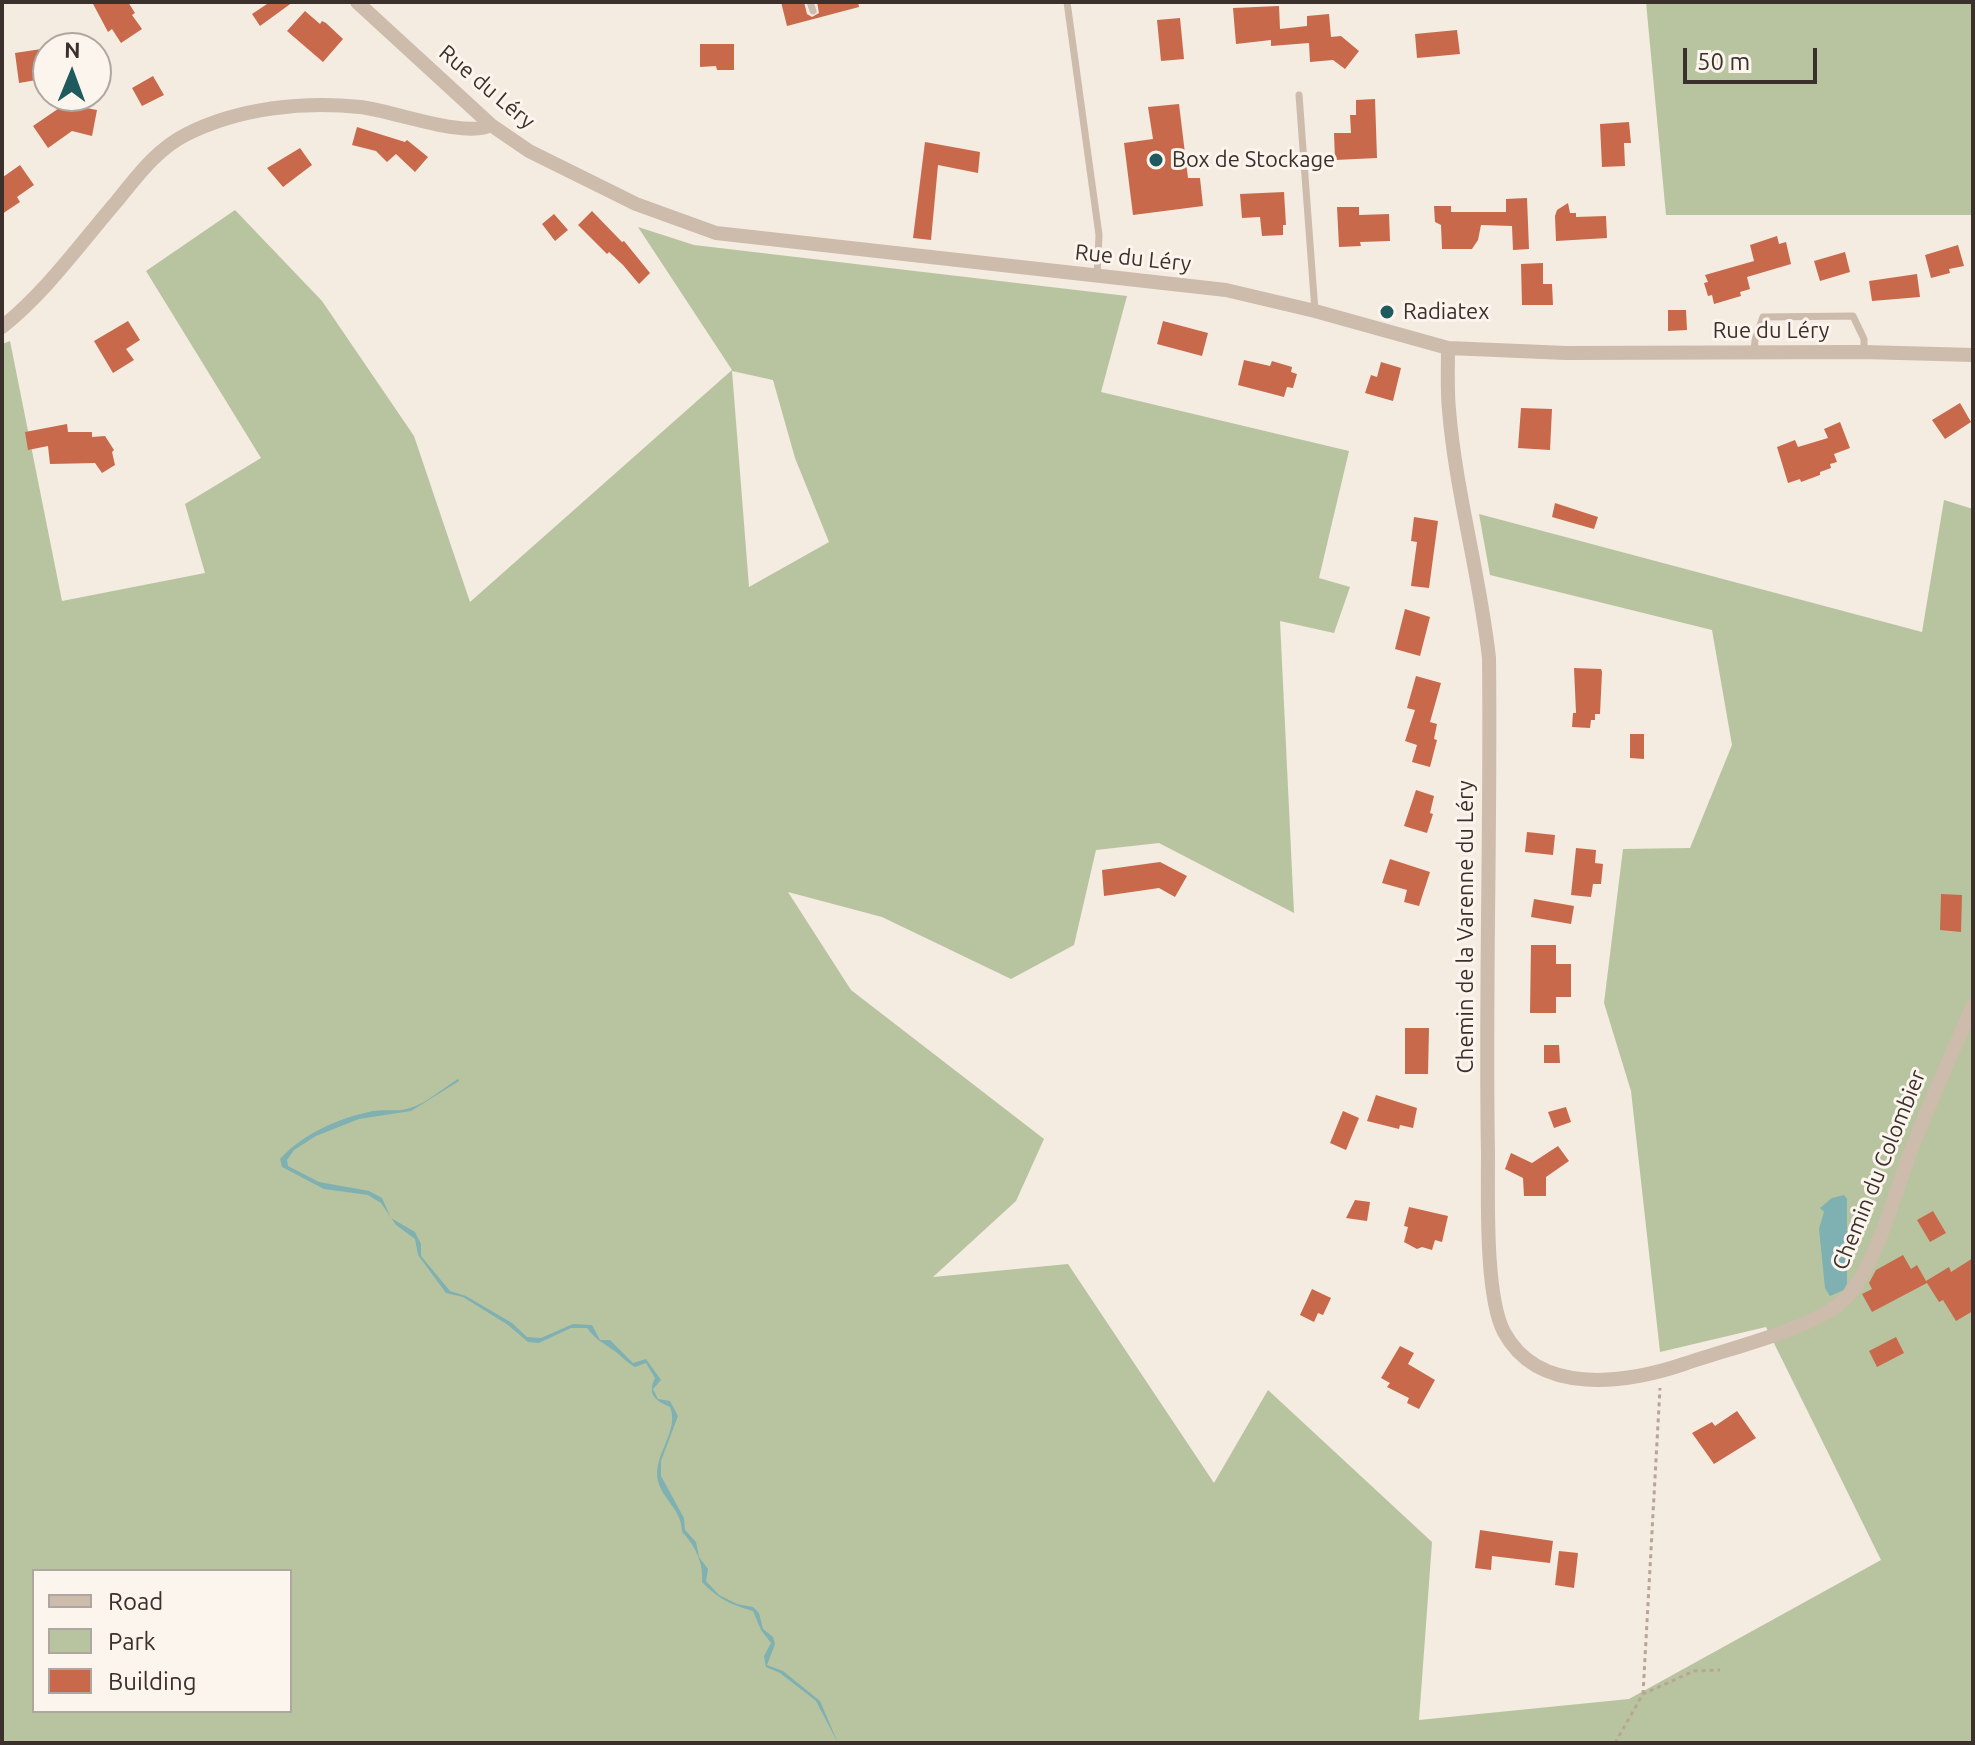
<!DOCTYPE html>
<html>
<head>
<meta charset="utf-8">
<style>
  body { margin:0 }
  #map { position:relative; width:1975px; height:1745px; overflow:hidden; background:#f4ebe1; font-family:Ubuntu,sans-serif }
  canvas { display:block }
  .frame { position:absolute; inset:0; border:4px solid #3b302b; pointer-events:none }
  .legend { position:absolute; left:32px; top:1569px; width:260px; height:144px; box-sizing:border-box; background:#fbf5ee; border:2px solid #aea6a0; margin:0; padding:10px 14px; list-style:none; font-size:24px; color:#3b302b }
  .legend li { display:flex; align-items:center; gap:16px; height:40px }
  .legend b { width:40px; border:2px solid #aea6a0 }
  .north { position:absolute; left:32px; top:32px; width:80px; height:80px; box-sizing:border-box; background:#fbf5ee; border:2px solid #aea6a0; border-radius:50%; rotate:1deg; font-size:22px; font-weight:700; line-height:32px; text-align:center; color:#3b302b }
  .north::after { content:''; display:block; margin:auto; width:28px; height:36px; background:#1f5a5e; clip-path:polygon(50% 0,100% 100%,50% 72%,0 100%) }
  .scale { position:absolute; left:1683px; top:48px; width:134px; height:36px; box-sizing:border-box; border:4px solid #3b302b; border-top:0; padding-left:10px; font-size:24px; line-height:28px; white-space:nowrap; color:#3b302b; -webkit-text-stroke:6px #fbf5ee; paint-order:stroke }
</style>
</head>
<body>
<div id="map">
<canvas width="1975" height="1745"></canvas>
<div class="frame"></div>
<ul class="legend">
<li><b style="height:10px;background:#cdbbac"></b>Road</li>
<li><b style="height:22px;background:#b8c4a0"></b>Park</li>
<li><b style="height:22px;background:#c8694b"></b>Building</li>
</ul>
<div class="north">N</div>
<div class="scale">50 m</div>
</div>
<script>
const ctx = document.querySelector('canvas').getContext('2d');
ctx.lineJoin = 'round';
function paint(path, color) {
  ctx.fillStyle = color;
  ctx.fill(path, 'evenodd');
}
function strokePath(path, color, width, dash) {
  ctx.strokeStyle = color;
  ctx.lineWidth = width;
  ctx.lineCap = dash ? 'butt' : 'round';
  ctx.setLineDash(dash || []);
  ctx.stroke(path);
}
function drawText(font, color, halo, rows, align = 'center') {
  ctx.font = font + ' Ubuntu,sans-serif';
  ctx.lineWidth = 6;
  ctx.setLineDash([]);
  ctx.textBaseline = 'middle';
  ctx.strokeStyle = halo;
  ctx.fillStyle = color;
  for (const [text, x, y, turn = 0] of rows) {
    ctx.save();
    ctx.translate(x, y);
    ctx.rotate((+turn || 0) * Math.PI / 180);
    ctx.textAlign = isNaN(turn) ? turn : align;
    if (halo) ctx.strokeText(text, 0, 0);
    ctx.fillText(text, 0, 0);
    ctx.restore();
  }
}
paint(new Path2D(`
  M1646 2H1973V215H1666Z
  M235 210 322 301 414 436 470 602 732 370 638 227 694 245 1127 296 1101 392 1349 451 1319 578 1350 587 1334 633 1280 621 1294 913 1159 843 1096 850 1074 945 1011 979 882 917 788 892 851 990 1044 1139 1016 1201 933 1277 1068 1264 1214 1483 1268 1390 1432 1542 1419 1720 1629 1699 1881 1560 1766 1327 1660 1352 1631 1091 1604 1003 1623 849 1690 848 1732 745 1712 630 1490 575 1479 514 1922 632 1944 500 1973 509V1743H2V344L10 341 62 601 205 573 185 504 261 458 146 271ZM732 371 773 380 795 458 829 542 749 587ZM34 1571H290V1711H34Z`), '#b8c4a0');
paint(new Path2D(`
  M458 1079 459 1081 411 1111 359 1119 316 1136 294 1150 287 1160 288 1166 319 1182 369 1191 382 1198 391 1218 415 1232 421 1244V1256L450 1291 466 1296 512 1323 527 1337 541 1338 573 1324 592 1325 600 1340H610L633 1363 646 1359 661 1380 653 1389 658 1399 670 1401 678 1416 661 1461V1476L684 1518 685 1530 696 1542 699 1557 708 1569 706 1581 719 1595 737 1604 753 1607 759 1613 763 1629 773 1637 775 1644 767 1665 783 1671 820 1701 838 1743 816 1701 780 1673 766 1667 764 1656 771 1643 761 1630 753 1611C732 1605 718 1599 702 1582 704 1564 695 1545 682 1532 682 1510 663 1500 658 1481 652 1455 680 1432 670 1407 655 1400 647 1395 655 1378L646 1363 635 1367C627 1363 621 1355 613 1350 601 1341 597 1341 587 1328H571L539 1343 528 1342 508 1325 463 1297 446 1293 418 1255 415 1239 396 1225 381 1203 368 1195 324 1189 282 1167 280 1159C304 1133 339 1118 373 1111 385 1109 399 1112 410 1108 427 1103 443 1088 458 1079Z
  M1844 1195 1847 1199V1283L1844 1290 1830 1296 1825 1288 1819 1229 1824 1212 1820 1208 1832 1198Z`), '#7fb0b2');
paint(new Path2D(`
  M92 2H128L135 13 132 15 142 29 121 43 112 29 108 32Z
  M270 2H293L260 26 252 14Z
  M781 2H804L807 14 812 17 819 13 817 2H858L859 7 787 26Z
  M1279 6 1280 29 1307 26V16L1329 14 1331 37 1341 36 1359 51 1345 69 1333 60 1310 62 1309 43 1271 46V40L1236 44 1233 8Z
  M305 11 320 24 322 21 326 23 343 39 323 62 287 31Z
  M1180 18 1184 59 1161 61 1157 20Z
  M1457 30 1460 54 1417 58 1415 34Z
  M700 44H734V70H717L716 66 700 67Z
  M48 48V78L19 83 15 53Z
  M153 76 164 95 142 106 132 88Z
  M1375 99 1377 158 1335 160 1334 133H1351L1350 115H1356V100Z
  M65 104 97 110 92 136 72 131 48 148 33 126Z
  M1179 104 1188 178H1200L1203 206 1133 215 1124 143 1153 139 1148 107Z
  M1629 122 1631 143H1624L1625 166 1602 167 1600 124Z
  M357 127 405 142 407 140 428 157 415 172 396 154 387 162 376 151 352 145Z
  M925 142 980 152 978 173 938 165 931 240 913 238Z
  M300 148 312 165 283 187 267 168Z
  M20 165 34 185 17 197 20 202 2 214V175L3 177Z
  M1284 192 1286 225H1283V235L1262 236 1260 217 1242 218 1240 194Z
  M1527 198 1529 249 1513 250 1512 226 1481 225 1478 240 1472 249H1442L1441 225 1435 222 1434 206H1451V212H1506V199Z
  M1568 203 1570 213H1576V217L1606 216 1607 238 1556 241 1555 216 1557 210Z
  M1337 207H1359V215L1389 214 1390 241 1360 242 1361 246 1339 247Z
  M592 211 622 242 624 241 650 273 639 284 623 265 609 252 607 254 578 225Z
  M554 214 568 230 555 241 542 224Z
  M1777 236 1779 244 1786 242 1791 264 1747 277 1750 289 1740 292 1741 296 1714 304 1712 295 1708 296 1704 283 1708 282 1705 275 1754 261 1750 245Z
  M1958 245 1964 266 1949 269 1950 273 1931 278 1925 255Z
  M1845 252 1850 272 1820 281 1814 261Z
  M1543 263V284H1552L1553 305H1522L1521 264Z
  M1917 274 1920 297 1872 301 1869 281Z
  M1668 310H1686L1687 330 1668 331Z
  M128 321 140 340 126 349 134 360 113 373 94 341Z
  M1163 321 1208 333 1202 356 1157 344Z
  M1244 360 1270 366 1272 361 1292 367 1291 372 1297 374 1293 388 1287 387 1284 397 1238 385Z
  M1381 362 1401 368 1393 401 1365 393 1371 375 1377 377Z
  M1960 403 1971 422 1945 439 1932 420Z
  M1521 408 1552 409 1550 450 1518 448Z
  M1840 422 1850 448 1834 454 1837 462 1830 464 1831 468 1820 472V475L1801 482 1800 479 1788 483 1777 447 1795 440 1798 447 1828 438 1824 429Z
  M67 424 68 432H92V437L105 436 114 450 112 452 115 465 102 473 95 463 50 464 48 446 28 450 25 432Z
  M1555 503 1598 517 1594 529 1552 517Z
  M1414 517 1438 521 1429 588 1411 586 1417 542 1411 541Z
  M1405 609 1430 617 1420 656 1395 649Z
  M1574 668 1601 669 1602 672 1600 714H1595V720H1591L1590 728 1572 727 1573 713H1576Z
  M1416 676 1441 683 1430 722 1437 724 1434 739 1437 740 1430 767 1412 762 1417 745 1405 741 1415 710 1407 708Z
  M1630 734H1644V759L1630 758Z
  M1416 790 1434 796 1430 813 1433 814 1427 833 1404 826Z
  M1527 832 1555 835 1553 855 1525 852Z
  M1576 848 1596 850 1595 863 1603 864 1601 884H1593L1591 897 1571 895Z
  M1390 859 1430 872 1419 906 1404 902 1407 890 1382 883Z
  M1160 862 1187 876 1175 897 1159 888 1104 896 1102 870Z
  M1941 894 1962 895 1961 932 1940 930Z
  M1534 899 1574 906 1571 924 1531 917Z
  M1531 945H1556V964H1571V997H1556V1013H1530Z
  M1405 1028H1429L1428 1074H1405Z
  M1544 1045H1559L1560 1063H1544Z
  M1376 1095 1417 1108 1413 1128 1400 1125 1399 1129 1367 1121Z
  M1566 1107 1571 1122 1554 1128 1548 1112Z
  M1343 1111 1359 1118 1346 1150 1330 1143Z
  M1558 1146 1569 1161 1546 1177V1196H1524L1523 1178 1505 1169 1511 1153 1532 1163Z
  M1355 1200 1370 1202 1367 1221 1346 1218Z
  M1409 1207 1448 1216 1442 1242 1435 1240 1432 1250 1422 1247 1417 1249 1404 1242 1408 1227 1404 1226Z
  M1933 1211 1946 1233 1930 1242 1917 1220Z
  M1903 1255 1911 1269 1917 1265 1926 1281 1949 1267 1951 1272 1973 1258V1311L1956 1321 1943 1300 1939 1302 1927 1283 1872 1312 1862 1294 1872 1289 1869 1283 1876 1270Z
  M1312 1289 1331 1298 1323 1315 1318 1313 1314 1322 1300 1315Z
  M1896 1337 1904 1353 1877 1367 1869 1351Z
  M1400 1346 1414 1353 1408 1364 1435 1380 1419 1409 1407 1403 1409 1398 1387 1387 1390 1383 1381 1378Z
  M1737 1411 1756 1438 1714 1464 1692 1433 1712 1422 1715 1426Z
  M1480 1530 1553 1541 1550 1563 1492 1556 1491 1570 1475 1568Z
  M1559 1551 1578 1553 1574 1588 1555 1585Z`), '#c8694b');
strokePath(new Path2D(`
  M1643 1694 1660 1388
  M1615 1743 1643 1694 1694 1671 1720 1670`), '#b9a596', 3, [4, 4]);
strokePath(new Path2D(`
  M810 2 813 11
  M1067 2 1099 235 1097 276
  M1299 95 1315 311
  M1754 352 1755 340 1763 317 1853 316 1864 339V352`), '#cdbbac', 7);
strokePath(new Path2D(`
  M357 2 491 125 529 151 636 204 716 233 1226 290 1315 311 1448 348 1566 353 1864 352 1973 355
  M2 327C46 292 80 244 117 201 138 175 157 149 187 134 239 108 303 101 360 107 391 110 466 139 491 125
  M1448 348C1448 369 1447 390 1449 410 1456 494 1480 575 1489 658 1491 824 1485 989 1488 1154 1488 1197 1485 1296 1504 1332 1539 1397 1627 1383 1684 1364 1727 1349 1804 1331 1838 1305 1874 1278 1894 1193 1911 1151 1930 1102 1952 1053 1973 1005`), '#cdbbac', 14);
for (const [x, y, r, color] of [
  [1156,160,8,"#1f5a5e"],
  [1387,312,8,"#1f5a5e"]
]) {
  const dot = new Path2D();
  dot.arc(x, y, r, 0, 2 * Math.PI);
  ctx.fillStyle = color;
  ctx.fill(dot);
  strokePath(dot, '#fbf5ee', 3);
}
drawText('22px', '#3b302b', '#fbf5ee', [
  ["Rue du Léry",487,87,40],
  ["Rue du Léry",1133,258,6],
  ["Rue du Léry",1771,331],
  ["Chemin de la Varenne du Léry",1466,927,-90],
  ["Chemin du Colombier",1879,1170,-68]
]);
drawText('22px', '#3b302b', '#fbf5ee', [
  ["Box de Stockage",1172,160],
  ["Radiatex",1403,312]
], 'left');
</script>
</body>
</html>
